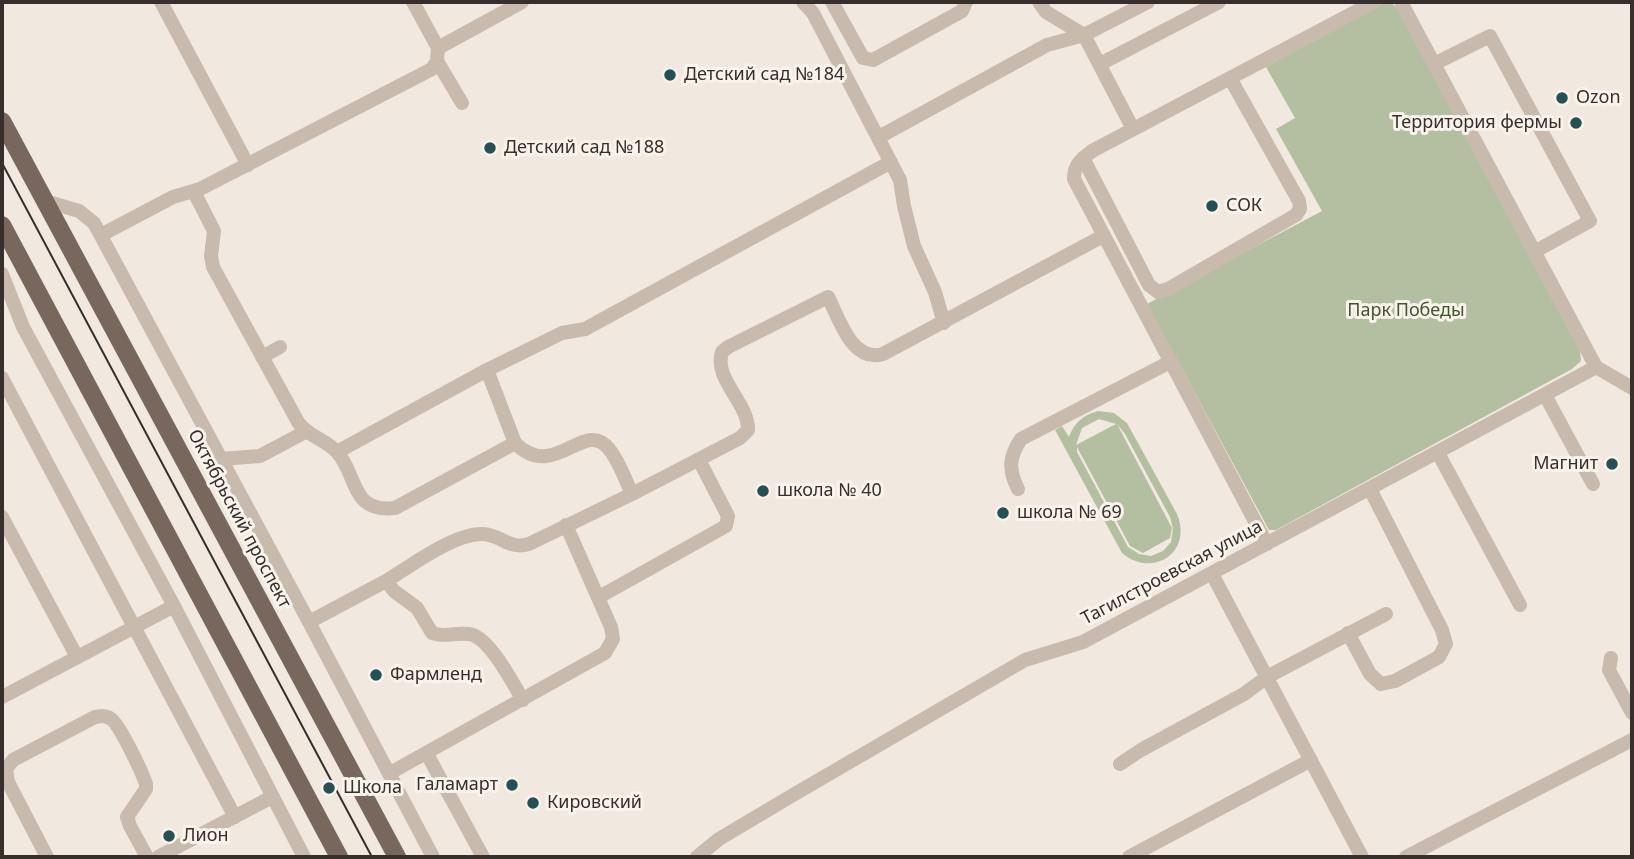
<!DOCTYPE html>
<html>
<head>
<meta charset="utf-8">
<style>
  body { margin:0 }
  #map { position:relative; width:1634px; height:859px; overflow:hidden; background:#f1e9e0; font-family:"Noto Sans",sans-serif }
  canvas { display:block }
  .frame { position:absolute; inset:0; border:4px solid #372f2b; pointer-events:none }
</style>
</head>
<body>
<div id="map">
<canvas width="1634" height="859"></canvas>
<div class="frame"></div>
</div>
<script>
const ctx = document.querySelector('canvas').getContext('2d');
ctx.lineJoin = 'round';
function paint(path, color) {
  ctx.fillStyle = color;
  ctx.fill(path, 'evenodd');
}
function strokePath(path, color, width, dash) {
  ctx.strokeStyle = color;
  ctx.lineWidth = width;
  ctx.lineCap = dash ? 'butt' : 'round';
  ctx.setLineDash(dash || []);
  ctx.stroke(path);
}
function drawText(font, color, halo, rows, align = 'center') {
  ctx.font = font + ' "Noto Sans",sans-serif';
  ctx.lineWidth = 6;
  ctx.setLineDash([]);
  ctx.textBaseline = 'middle';
  ctx.strokeStyle = halo;
  ctx.fillStyle = color;
  for (const [text, x, y, turn = 0] of rows) {
    ctx.save();
    ctx.translate(x, y);
    ctx.rotate((+turn || 0) * Math.PI / 180);
    ctx.textAlign = isNaN(turn) ? turn : align;
    if (halo) ctx.strokeText(text, 0, 0);
    ctx.fillText(text, 0, 0);
    ctx.restore();
  }
}
paint(new Path2D(`
  M1390 2 1397 8 1580 351 1581 361 1572 369 1276 530H1269L1147 304 1322 211 1276 129 1295 118 1266 67 1383 3Z
  M1098 411 1114 413 1127 423 1177 514C1193 552 1153 579 1122 553L1055 430 1062 426 1069 437C1074 423 1083 415 1098 411ZM1099 419 1116 424 1076 445 1082 428ZM1117 424 1125 434 1170 517 1173 529 1171 542 1163 551 1151 556 1139 554 1128 547 1077 452V447L1130 546 1143 553 1170 538 1172 528Z`), '#b4bfa1');
strokePath(new Path2D(`
  M161 2 248 165
  M413 2 438 48 437 61 462 103
  M803 2 813 13 900 180 904 206 914 246 935 292 944 323
  M832 2 863 58 873 60 962 11 966 2
  M1039 2 1046 12 1084 35 1148 2
  M1401 2 1596 367
  M438 48 522 2
  M1100 64 1219 2
  M1434 64 1490 36 1590 221 1534 252
  M879 137 1047 45 1084 35 1133 129
  M1083 158 1149 285 1158 292 1168 289 1296 215 1300 209 1299 201 1230 78
  M194 192 214 231 211 256 213 267 298 422C308 437 325 439 337 452 358 475 350 513 395 508L515 443
  M45 201 79 211 94 223 309 622 433 857
  M101 235 173 197 200 189 432 69 437 61
  M2 274 23 327 174 606 304 857
  M262 357 280 347
  M1596 367 1632 388
  M2 378 235 817
  M1545 395 1593 484
  M337 452 487 370 562 333 585 329 891 162
  M1438 453 1520 605
  M221 459 260 456 305 432
  M1018 489C1008 469 1009 457 1021 439L1170 362
  M632 494 740 438 748 430C749 403 713 379 722 352L728 347 828 297C840 320 852 363 883 354L1103 236
  M2 517 77 657
  M1267 544 1074 179C1074 164 1081 160 1092 151L1374 2
  M1212 574 1362 857
  M386 581C411 566 454 533 483 534 502 535 508 550 529 544L632 494C625 479 619 461 609 449 584 417 555 483 515 443L487 370
  M599 597 726 526 728 516 699 460
  M309 622 386 581 394 591 417 608 432 633C445 638 456 632 469 634 489 636 513 684 523 700
  M1348 633 1370 674 1381 684 1395 681 1439 657 1446 644 1442 630 1370 489
  M1611 658 1609 670 1632 713
  M2 697 174 606
  M427 754 483 857
  M1120 764 1141 750 1244 694 1267 677 1386 614
  M390 773 605 653 613 639 611 627 566 525
  M47 857 8 782 6 769 13 760 95 717C101 716 106 715 111 719 120 725 142 772 146 784V789L127 817 130 826 147 857
  M158 857 272 797
  M697 857 719 839 793 795 1025 660 1083 642 1596 367
  M1129 857 1311 760
  M1406 857 1632 740`), '#c8baad', 14);
strokePath(new Path2D(`
  M2 121 397 857
  M2 225 339 857`), '#78675d', 18);
strokePath(new Path2D(`
  M2 163 372 857`), '#372f2b', 2);
for (const [x, y, r, color] of [
  [670,75,7,"#245155"],
  [1562,98,7,"#245155"],
  [1576,123,7,"#245155"],
  [490,148,7,"#245155"],
  [1212,206,7,"#245155"],
  [1612,464,7,"#245155"],
  [763,491,7,"#245155"],
  [1003,513,7,"#245155"],
  [376,675,7,"#245155"],
  [512,785,7,"#245155"],
  [329,788,7,"#245155"],
  [533,803,7,"#245155"],
  [169,836,7,"#245155"]
]) {
  const dot = new Path2D();
  dot.arc(x, y, r, 0, 2 * Math.PI);
  ctx.fillStyle = color;
  ctx.fill(dot);
  strokePath(dot, '#f9f3ec', 2.5);
}
drawText('18px', '#372f2b', '#f9f3ec', [
  ["Детский сад №184",684,75],
  ["Ozon",1576,98],
  ["Территория фермы",1562,123,"right"],
  ["Детский сад №188",504,148],
  ["СОК",1226,206],
  ["Магнит",1598,464,"right"],
  ["школа № 40",777,491],
  ["школа № 69",1017,513],
  ["Фармленд",390,675],
  ["Галамарт",498,785,"right"],
  ["Школа",343,788],
  ["Кировский",547,803],
  ["Лион",183,836]
], 'left');
drawText('18px', '#465331', '#f9f3ec', [
  ["Парк Победы",1406,311]
]);
drawText('18px', '#372f2b', '#f9f3ec', [
  ["Октябрьский проспект",239,519,62],
  ["Тагилстроевская улица",1172,573,-28]
]);
</script>
</body>
</html>
